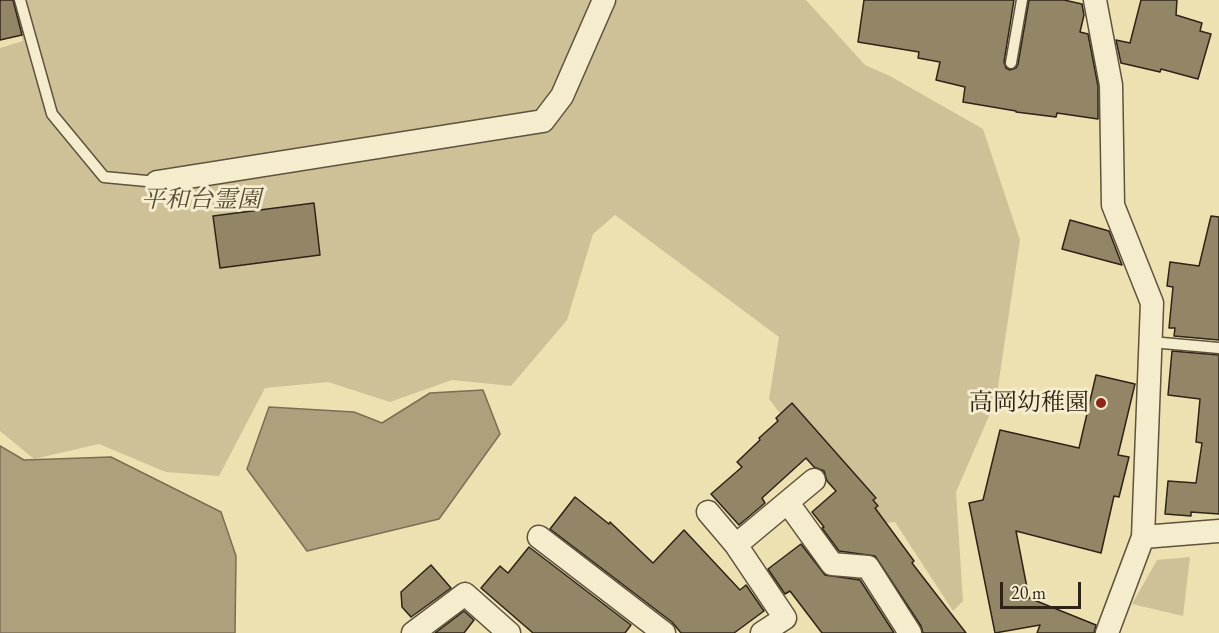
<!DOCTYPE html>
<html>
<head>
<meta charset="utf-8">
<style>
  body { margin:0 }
  #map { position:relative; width:1219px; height:633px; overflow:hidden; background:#eee1b1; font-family:"EB Garamond",serif }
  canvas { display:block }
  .scale { position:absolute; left:1000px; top:582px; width:81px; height:27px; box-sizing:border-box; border:3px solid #2f2317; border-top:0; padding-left:8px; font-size:18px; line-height:21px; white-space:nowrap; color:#2f2317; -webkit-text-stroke:4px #f4eccc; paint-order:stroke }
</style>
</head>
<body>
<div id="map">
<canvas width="1219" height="633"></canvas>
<div class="scale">20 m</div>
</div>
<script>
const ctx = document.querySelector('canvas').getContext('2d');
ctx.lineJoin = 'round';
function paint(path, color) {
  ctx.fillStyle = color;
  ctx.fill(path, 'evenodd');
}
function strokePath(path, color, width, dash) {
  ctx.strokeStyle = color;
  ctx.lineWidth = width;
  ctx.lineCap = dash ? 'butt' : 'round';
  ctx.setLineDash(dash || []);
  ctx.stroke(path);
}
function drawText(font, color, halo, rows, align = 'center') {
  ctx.font = font + ' "EB Garamond","Noto Serif JP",serif';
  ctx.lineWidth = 6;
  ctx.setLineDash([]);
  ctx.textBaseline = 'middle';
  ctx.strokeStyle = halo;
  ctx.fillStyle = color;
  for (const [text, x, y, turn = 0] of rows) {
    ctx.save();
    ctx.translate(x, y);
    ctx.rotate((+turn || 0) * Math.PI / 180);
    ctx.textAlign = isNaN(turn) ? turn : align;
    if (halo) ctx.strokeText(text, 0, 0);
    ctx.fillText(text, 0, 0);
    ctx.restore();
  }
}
paint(new Path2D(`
  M11 0H806L865 65 890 76 983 129 1020 240 996 400 956 492 963 601 953 611 895 522 866 525 769 399 779 337 615 215 593 234 567 320 511 386 452 380 390 402 328 382 265 388 219 476 166 472 99 444 34 459 0 431V48L23 41Z
  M1190 557 1183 616 1132 604 1157 560Z`), '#cec197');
const water = new Path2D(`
  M483 390 500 434 439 519 307 551 247 469 269 407 354 412 382 423 430 393Z
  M0 446 24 460 111 457 221 512 236 556 235 633H0Z`);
paint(water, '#ada07d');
strokePath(water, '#7b6e54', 1.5);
const building = new Path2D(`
  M0 0H13L22 35 0 40Z
  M864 0H1014L1004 62 1006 68 1010 70 1016 68 1018 64 1029 0H1064L1082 4 1084 15 1080 32 1088 34 1098 86V119L1057 113 1056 117 1016 112V111L963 102 965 87 936 80 940 62 918 58 919 52 858 42Z
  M1141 0H1177L1176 15 1202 23 1200 31 1211 34 1198 79 1161 69 1160 72 1121 63 1116 40 1130 43Z
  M314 203 320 255 220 268 213 216Z
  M1211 216 1219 217V340L1174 336 1175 328H1169L1173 287 1167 286 1170 262 1199 266Z
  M1070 220 1109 231 1122 265 1062 249Z
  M1172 351 1219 355V514L1191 512V516L1165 514 1168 481 1196 483 1202 443 1196 442 1200 399 1168 395Z
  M1096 375 1135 384 1118 455 1129 457 1119 497 1114 496 1101 553 1016 531 1029 598 1096 625 1094 633H1037L1040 625 995 633 969 503 983 500 1000 430 1079 448Z
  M792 403 876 498 873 500 878 506 875 508 914 561 912 563 966 633H923L921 626 875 556 839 551 822 528 824 527 812 512 836 491 827 481 824 471 814 467 806 458 762 498 765 503 739 525 711 494 742 467 737 462 760 440 759 438 778 421 776 418Z
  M575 497 609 524 610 522 653 563 684 530 740 590 746 585 764 611 734 633H681L672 622 550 529Z
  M801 544 825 575 860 580 894 633H822L790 591 785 594 768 569Z
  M529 547 631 625 625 633H533L481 588 500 566 508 573Z
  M431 565 451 588 411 617 402 607 401 592Z
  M464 611 474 620 464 633H435Z`);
paint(building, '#928667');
strokePath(building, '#2f2317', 1.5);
const service = new Path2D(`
  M20 0 52 114 104 177 157 182
  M1011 63 1022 0
  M1151 342 1219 348`);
const minor = new Path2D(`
  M1095 0 1111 85 1113 205 1152 303 1143 537 1107 633
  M157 182 543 121 562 96 604 0
  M788 503 832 564 868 567 910 633
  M708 512 736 545 785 618 762 633
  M539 537 664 633
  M1143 537 1219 531
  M736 545 814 480
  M413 633 465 594 509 633`);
strokePath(service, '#5f523e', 13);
strokePath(minor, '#5f523e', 25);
strokePath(service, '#f4eccc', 10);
strokePath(minor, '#f4eccc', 22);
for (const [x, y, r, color] of [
  [1101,403,6,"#8f2418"]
]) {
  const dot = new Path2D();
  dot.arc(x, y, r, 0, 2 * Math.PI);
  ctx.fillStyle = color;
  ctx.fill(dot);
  strokePath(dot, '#f4eccc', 2);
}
drawText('italic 24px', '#574a37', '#f4eccc', [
  ["平和台霊園",201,200]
]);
drawText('24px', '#2f2317', '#f4eccc', [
  ["高岡幼稚園",1089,403]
], 'right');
</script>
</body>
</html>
